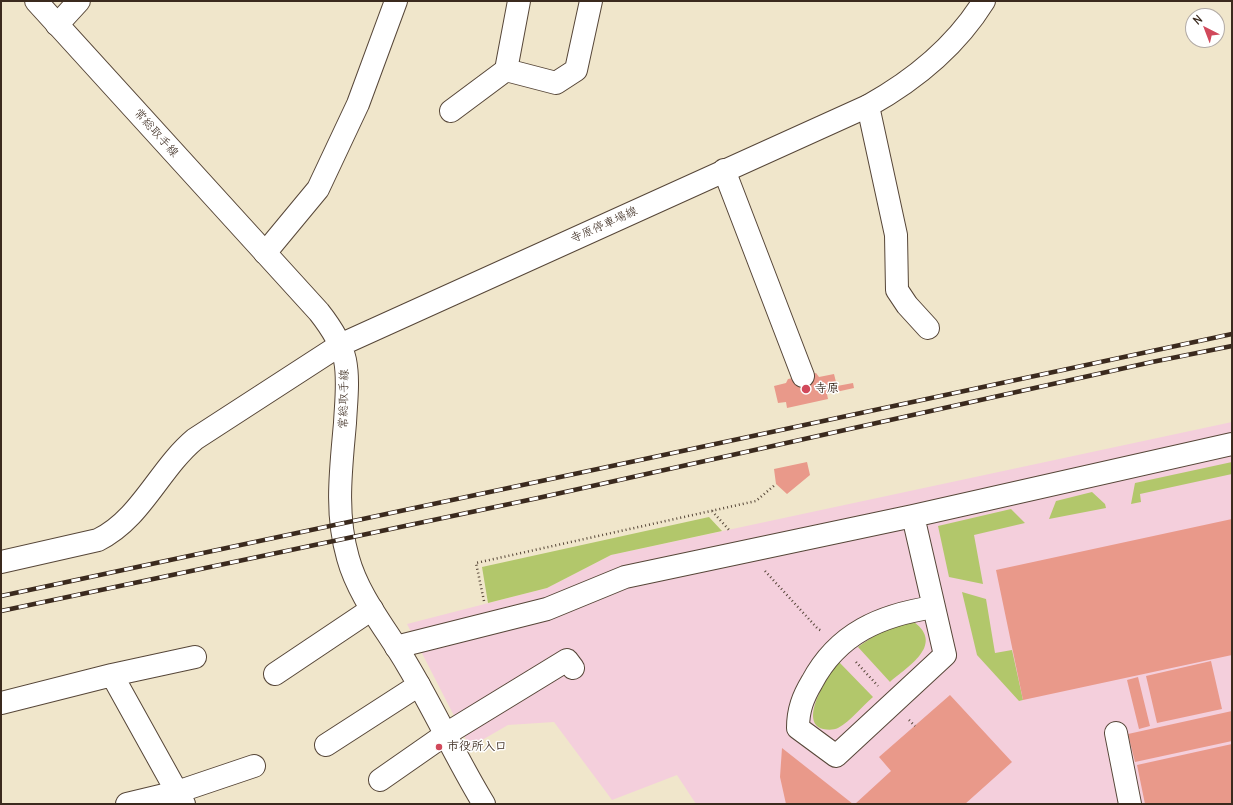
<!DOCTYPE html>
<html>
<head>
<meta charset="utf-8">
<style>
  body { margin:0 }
  #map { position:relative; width:1233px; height:805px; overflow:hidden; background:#f0e6cb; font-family:Delius,sans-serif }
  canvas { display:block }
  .frame { position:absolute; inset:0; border:2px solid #3b2a1e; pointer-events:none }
  .north { position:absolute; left:1185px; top:8px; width:40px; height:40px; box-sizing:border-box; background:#fff; border:1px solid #b1aaa5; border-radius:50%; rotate:318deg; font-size:11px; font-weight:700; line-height:16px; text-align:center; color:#3b2a1e }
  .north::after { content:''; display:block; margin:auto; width:14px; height:18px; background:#d1495b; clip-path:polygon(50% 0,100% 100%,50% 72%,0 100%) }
</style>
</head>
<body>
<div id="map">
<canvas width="1233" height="805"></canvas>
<div class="frame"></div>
<div class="north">N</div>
</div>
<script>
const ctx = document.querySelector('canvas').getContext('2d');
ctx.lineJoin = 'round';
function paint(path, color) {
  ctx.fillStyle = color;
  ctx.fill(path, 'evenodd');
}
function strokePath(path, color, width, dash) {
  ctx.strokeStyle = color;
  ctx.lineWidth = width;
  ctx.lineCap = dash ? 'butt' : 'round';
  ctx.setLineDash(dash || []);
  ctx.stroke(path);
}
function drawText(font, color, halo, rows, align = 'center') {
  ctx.font = font + ' Delius,"Klee One",sans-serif';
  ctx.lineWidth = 3;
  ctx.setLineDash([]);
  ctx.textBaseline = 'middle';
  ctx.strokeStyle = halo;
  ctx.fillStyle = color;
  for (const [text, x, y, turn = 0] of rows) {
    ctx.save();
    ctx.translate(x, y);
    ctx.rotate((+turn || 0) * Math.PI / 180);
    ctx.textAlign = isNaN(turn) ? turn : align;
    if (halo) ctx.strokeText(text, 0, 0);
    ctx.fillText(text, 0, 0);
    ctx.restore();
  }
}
paint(new Path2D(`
  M1232 422V804H696L677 775 612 800 554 722 508 725 470 747 407 624 547 588 611 555Z`), '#f4cfdc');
paint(new Path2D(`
  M1232 462V474L1140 494 1141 502 1131 504 1135 483Z
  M1092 492 1105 504 1106 508 1049 519 1056 501Z
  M1011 509 1025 523 974 535 983 584 949 577 938 526Z
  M709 517 722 531 611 555 547 588 488 603 482 567Z
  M962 592 986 599 995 653 1012 650 1023 700 1019 701 977 655Z
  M914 622C945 645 907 667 890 682L858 647C877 634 891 623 914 622Z
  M839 662 873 697C862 706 851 721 838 728 834 730 828 730 823 729 797 722 830 672 839 662Z`), '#b2c76b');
paint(new Path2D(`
  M816 373 819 377 834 374 837 386 853 383 854 388 827 394 828 399 787 408 786 402 778 403 774 386 786 383 788 379Z
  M807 462 810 475 787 494 776 484 774 469Z
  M1232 519V655L1023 700 996 570Z
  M1211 661 1222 709 1157 723 1146 676Z
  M1138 677 1150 726 1139 729 1127 680Z
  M950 695 1012 762 965 804H855L891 771 879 757Z
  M1232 711V741L1135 762 1128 734Z
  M1232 744V804H1145L1137 765Z
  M782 748 853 804H786L780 777Z`), '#e9998a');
const minor = new Path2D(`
  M57 25 79 1
  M506 70 556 83 576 70 591 1
  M451 111 506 70 519 1
  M724 170 803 376
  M265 253 318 189 358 104 396 1
  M928 328 907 305 897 290 896 235 868 106C913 81 956 46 984 1
  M913 516 945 655 836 756 798 728C798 710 803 697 812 682 838 633 881 615 934 607
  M1 562 98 540C141 519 159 469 195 439L340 345
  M396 647 547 609 625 577 913 516 1232 444
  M195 657 112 675 177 792 254 766
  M275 674 372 609
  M1 703 112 675
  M1116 733 1130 804
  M326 745 419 685
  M380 780 446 734 567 660 573 668
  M127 804 177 792 184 804`);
const major = new Path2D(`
  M36 1 319 312C330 326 341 342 345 360 349 380 346 402 345 423 341 469 335 513 348 558 359 598 388 631 408 666 435 711 457 760 484 804
  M340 345 868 106`);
strokePath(minor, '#564638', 24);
strokePath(major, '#564638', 24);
strokePath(new Path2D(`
  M712 511 730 531
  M765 571 818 629 822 631
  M484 601 476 563 756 501 776 484
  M856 662 878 686
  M909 720 915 726`), '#564638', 2.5, [1, 3]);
strokePath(minor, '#fff', 22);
strokePath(major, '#fff', 22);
const rail = new Path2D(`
  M1 596 1232 334
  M1 611 538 498 1152 362 1232 346`);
strokePath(rail, '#3b2a1e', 4.5);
strokePath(rail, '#fff', 3, [9]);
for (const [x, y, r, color] of [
  [806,389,5,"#d1495b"],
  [439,747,4,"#d1495b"]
]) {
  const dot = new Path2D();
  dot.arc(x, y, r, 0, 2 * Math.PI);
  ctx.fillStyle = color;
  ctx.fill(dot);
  strokePath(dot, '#fff', 1.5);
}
drawText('12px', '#3b2a1e', '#fff', [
  ["常総取手線",156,133,48],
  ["寺原停車場線",604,225,-24],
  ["常総取手線",344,399,-89]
]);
drawText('bold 12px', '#3b2a1e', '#fff', [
  ["寺原",815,389],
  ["市役所入口",447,747]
], 'left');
</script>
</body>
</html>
